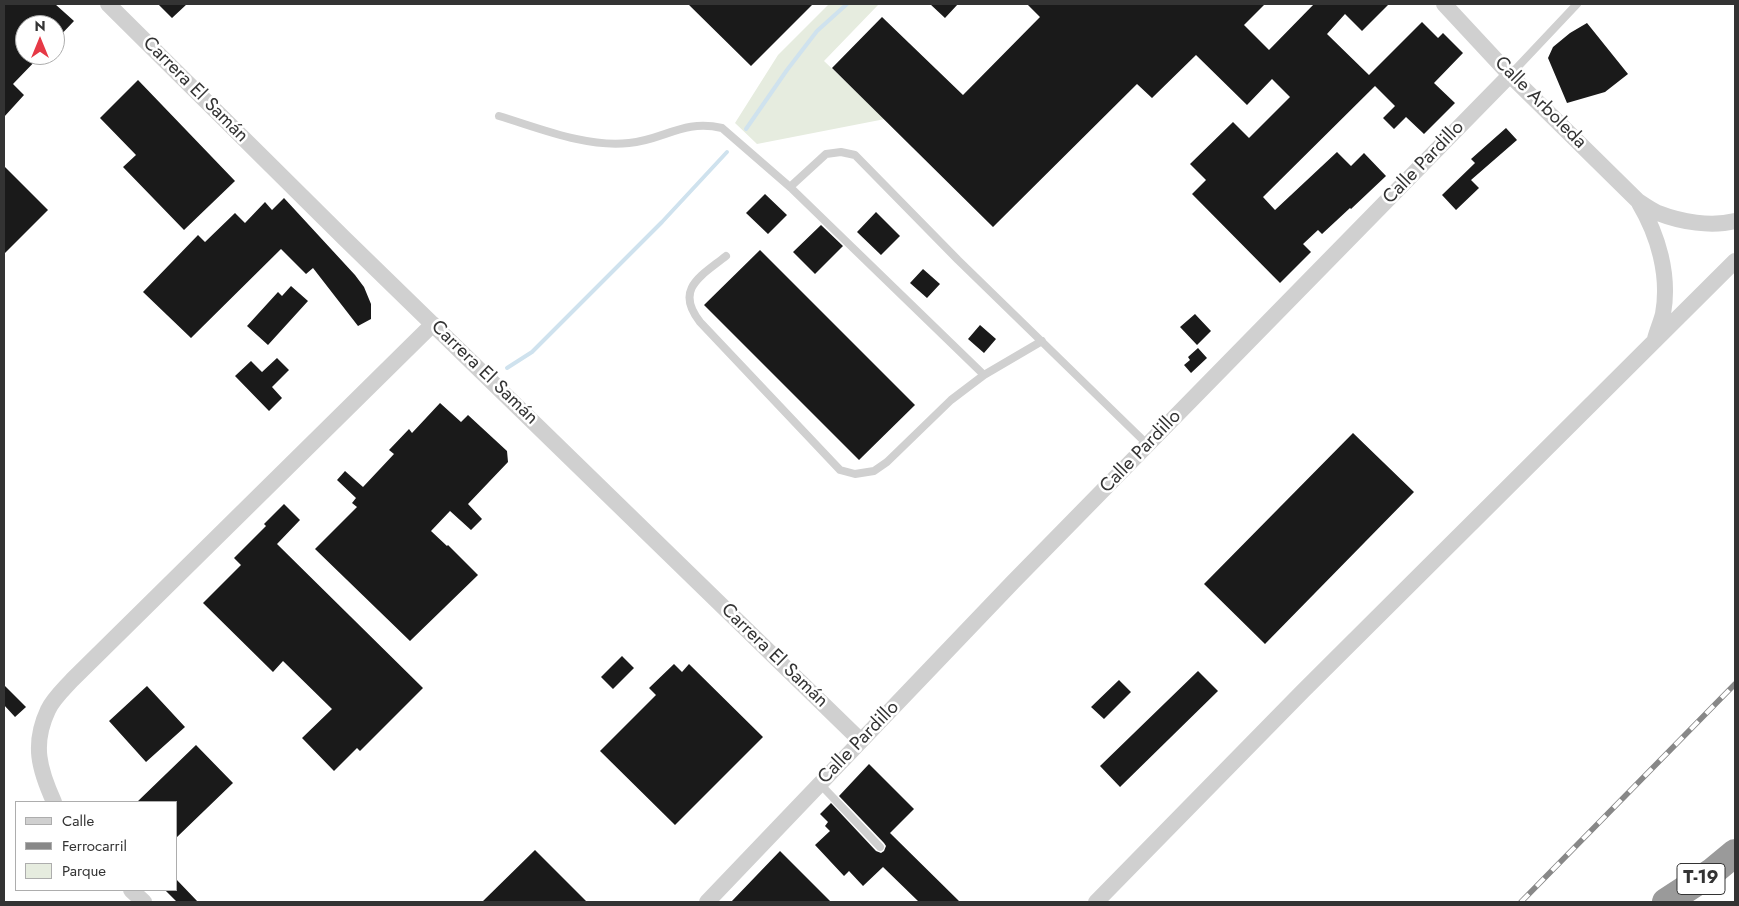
<!DOCTYPE html>
<html>
<head>
<meta charset="utf-8">
<style>
  body { margin:0 }
  #map { position:relative; width:1739px; height:906px; overflow:hidden; background:#fff; font-family:Jost,sans-serif }
  canvas { display:block }
  .frame { position:absolute; inset:0; border:5px solid #333; pointer-events:none }
  .legend { position:absolute; left:15px; top:801px; width:162px; height:90px; box-sizing:border-box; background:#fff; border:1px solid #adadad; margin:0; padding:6px 9px; list-style:none; font-size:15px; color:#333 }
  .legend li { display:flex; align-items:center; gap:10px; height:25px }
  .legend b { width:25px; border:1px solid #adadad }
  .north { position:absolute; left:15px; top:15px; width:50px; height:50px; box-sizing:border-box; background:#fff; border:1px solid #adadad; border-radius:50%; rotate:0deg; font-size:14px; font-weight:700; line-height:20px; text-align:center; color:#333 }
  .north::after { content:''; display:block; margin:auto; width:18px; height:22px; background:#e63946; clip-path:polygon(50% 0,100% 100%,50% 72%,0 100%) }
</style>
</head>
<body>
<div id="map">
<canvas width="1739" height="906"></canvas>
<div class="frame"></div>
<ul class="legend">
<li><b style="height:6px;background:#d0d0d0"></b>Calle</li>
<li><b style="height:6px;background:#888"></b>Ferrocarril</li>
<li><b style="height:14px;background:#e6ecdf"></b>Parque</li>
</ul>
<div class="north">N</div>
</div>
<script>
const ctx = document.querySelector('canvas').getContext('2d');
ctx.lineJoin = 'round';
function paint(path, color) {
  ctx.fillStyle = color;
  ctx.fill(path, 'evenodd');
}
function strokePath(path, color, width, dash) {
  ctx.strokeStyle = color;
  ctx.lineWidth = width;
  ctx.lineCap = dash ? 'butt' : 'round';
  ctx.setLineDash(dash || []);
  ctx.stroke(path);
}
function drawText(font, color, halo, rows, align = 'center') {
  ctx.font = font + ' Jost,sans-serif';
  ctx.lineWidth = 5;
  ctx.setLineDash([]);
  ctx.textBaseline = 'middle';
  ctx.strokeStyle = halo;
  ctx.fillStyle = color;
  for (const [text, x, y, turn = 0] of rows) {
    ctx.save();
    ctx.translate(x, y);
    ctx.rotate((+turn || 0) * Math.PI / 180);
    ctx.textAlign = isNaN(turn) ? turn : align;
    if (halo) ctx.strokeText(text, 0, 0);
    ctx.fillText(text, 0, 0);
    ctx.restore();
  }
}
paint(new Path2D(`
  M829 4H879L824 61 885 119 757 144 735 123 778 55Z`), '#e6ecdf');
strokePath(new Path2D(`
  M746 129 787 70 817 31 847 4
  M507 368 532 352 662 222 727 152`), '#cfe2ee', 4);
paint(new Path2D(`
  M4 4H55L74 21 55 41V25H25V55H41L13 84 24 95 4 117Z
  M158 4H187L172 18Z
  M688 4H813L751 66Z
  M930 4H958L945 18Z
  M1027 4H1265L1244 25 1269 50 1314 4H1389L1362 31 1345 14 1327 34 1369 75 1422 22 1438 38 1443 33 1463 53 1434 83 1455 103 1424 134 1406 117 1394 129 1383 118 1395 106 1375 86 1263 197 1275 210 1337 152 1351 166 1364 153 1386 176 1351 209 1350 208 1322 234 1318 230 1303 244 1311 252 1280 283 1192 194 1206 180 1190 164 1233 122 1249 138 1290 97 1272 79 1247 105 1196 55 1152 98 1137 84 993 227 832 68 882 17 963 95 1040 17Z
  M1587 23 1628 74 1605 92 1567 103 1548 58 1553 47 1570 33Z
  M138 80 235 181 184 230 123 167 136 155 100 118Z
  M1506 128 1517 140 1471 180 1479 188 1456 210 1442 195 1475 163 1471 159Z
  M4 166 48 210 4 254Z
  M765 194 787 215 768 234 746 213Z
  M284 198 355 275 364 287 371 304V319L358 326 313 268 306 274 281 249 191 338 143 292 198 235 205 242 235 213 245 223 265 202 272 210Z
  M876 212 900 236 881 255 857 232Z
  M821 225 843 246 815 274 793 252Z
  M760 250 915 405 859 460 704 305Z
  M923 269 940 284 927 298 910 283Z
  M291 286 308 301 268 345 247 326 278 292 282 296Z
  M1195 314 1211 331 1197 345 1180 327Z
  M980 325 996 339 984 353 968 339Z
  M1198 348 1207 358 1191 373 1184 365 1190 360 1188 357Z
  M277 358 289 370 272 387 282 398 269 411 235 376 251 361 262 372Z
  M440 403 461 422 468 415 507 451 508 462 468 504 482 519 471 530 450 511 431 531 447 546 448 545 478 575 410 641 315 549 357 507 352 503 356 498 337 480 345 471 363 487 394 454 389 450 409 429 412 433Z
  M1353 433 1414 492 1265 644 1204 584Z
  M284 504 300 520 277 544 423 688 360 751 357 748 334 771 302 738 332 709 283 661 273 672 203 603 241 565 234 558 266 526 264 524Z
  M622 656 634 668 613 689 601 677Z
  M674 664 682 672 689 664 763 737 675 825 600 751 656 695 649 688Z
  M1198 671 1218 691 1120 787 1100 766Z
  M1119 680 1131 692 1104 719 1091 707Z
  M4 685 26 707 15 717 4 705Z
  M147 686 185 727 146 762 109 721Z
  M196 745 233 783 176 838V802H137Z
  M869 764 914 809 890 833 960 902H919L883 867 863 886 849 871 844 876 815 845 830 831 825 826 828 822 820 814 831 803 876 851 881 853 884 851 886 846 884 843 839 796Z
  M535 850 587 902H482Z
  M780 851 831 902H731Z
  M176 879 198 902H177L165 890H176Z`), '#1a1a1a');
strokePath(new Path2D(`
  M1510 75 1577 4
  M499 116C539 128 587 148 629 143 664 140 683 119 722 128L790 187 984 375
  M790 187 826 154 841 152 855 155 958 260 1148 445
  M726 256C701 276 674 289 700 322L840 470 855 474 874 471 887 462 951 400 984 375 1042 341
  M820 784 880 847`), '#d0d0d0', 8);
strokePath(new Path2D(`
  M108 4 344 238 861 741
  M1444 4 1510 75 1638 201C1644 205 1651 210 1658 213 1681 222 1711 227 1735 221
  M1639 203C1658 235 1670 275 1663 314 1661 322 1657 331 1655 339
  M54 802C39 769 32 744 48 710 53 699 64 689 72 680L433 324
  M131 890 144 902
  M707 902 1013 582 1510 75
  M1096 902 1303 691 1735 261`), '#d0d0d0', 16);
strokePath(new Path2D(`
  M1666 902 1712 872 1735 853`), '#9a9a9a', 28);
const rail = new Path2D(`
  M1521 902 1735 684`);
strokePath(rail, '#888', 5.5);
strokePath(rail, '#fff', 4, [11]);
for (const [x, y, w] of [
  [1701,879,48]
]) {
  const box = new Path2D();
  box.roundRect(x - w / 2, y - 15.5, w, 31, 4);
  ctx.fillStyle = '#fff';
  ctx.fill(box);
  strokePath(box, '#333', 1);
}
drawText('bold 18px', '#333', null, [
  ["T-19",1701,879]
]);
drawText('19px', '#333', '#fff', [
  ["Carrera El Samán",195,90,45],
  ["Calle Arboleda",1540,103,45],
  ["Calle Pardillo",1424,163,-46],
  ["Carrera El Samán",484,373,44],
  ["Calle Pardillo",1141,452,-46],
  ["Carrera El Samán",774,656,44],
  ["Calle Pardillo",859,743,-46]
]);
</script>
</body>
</html>
